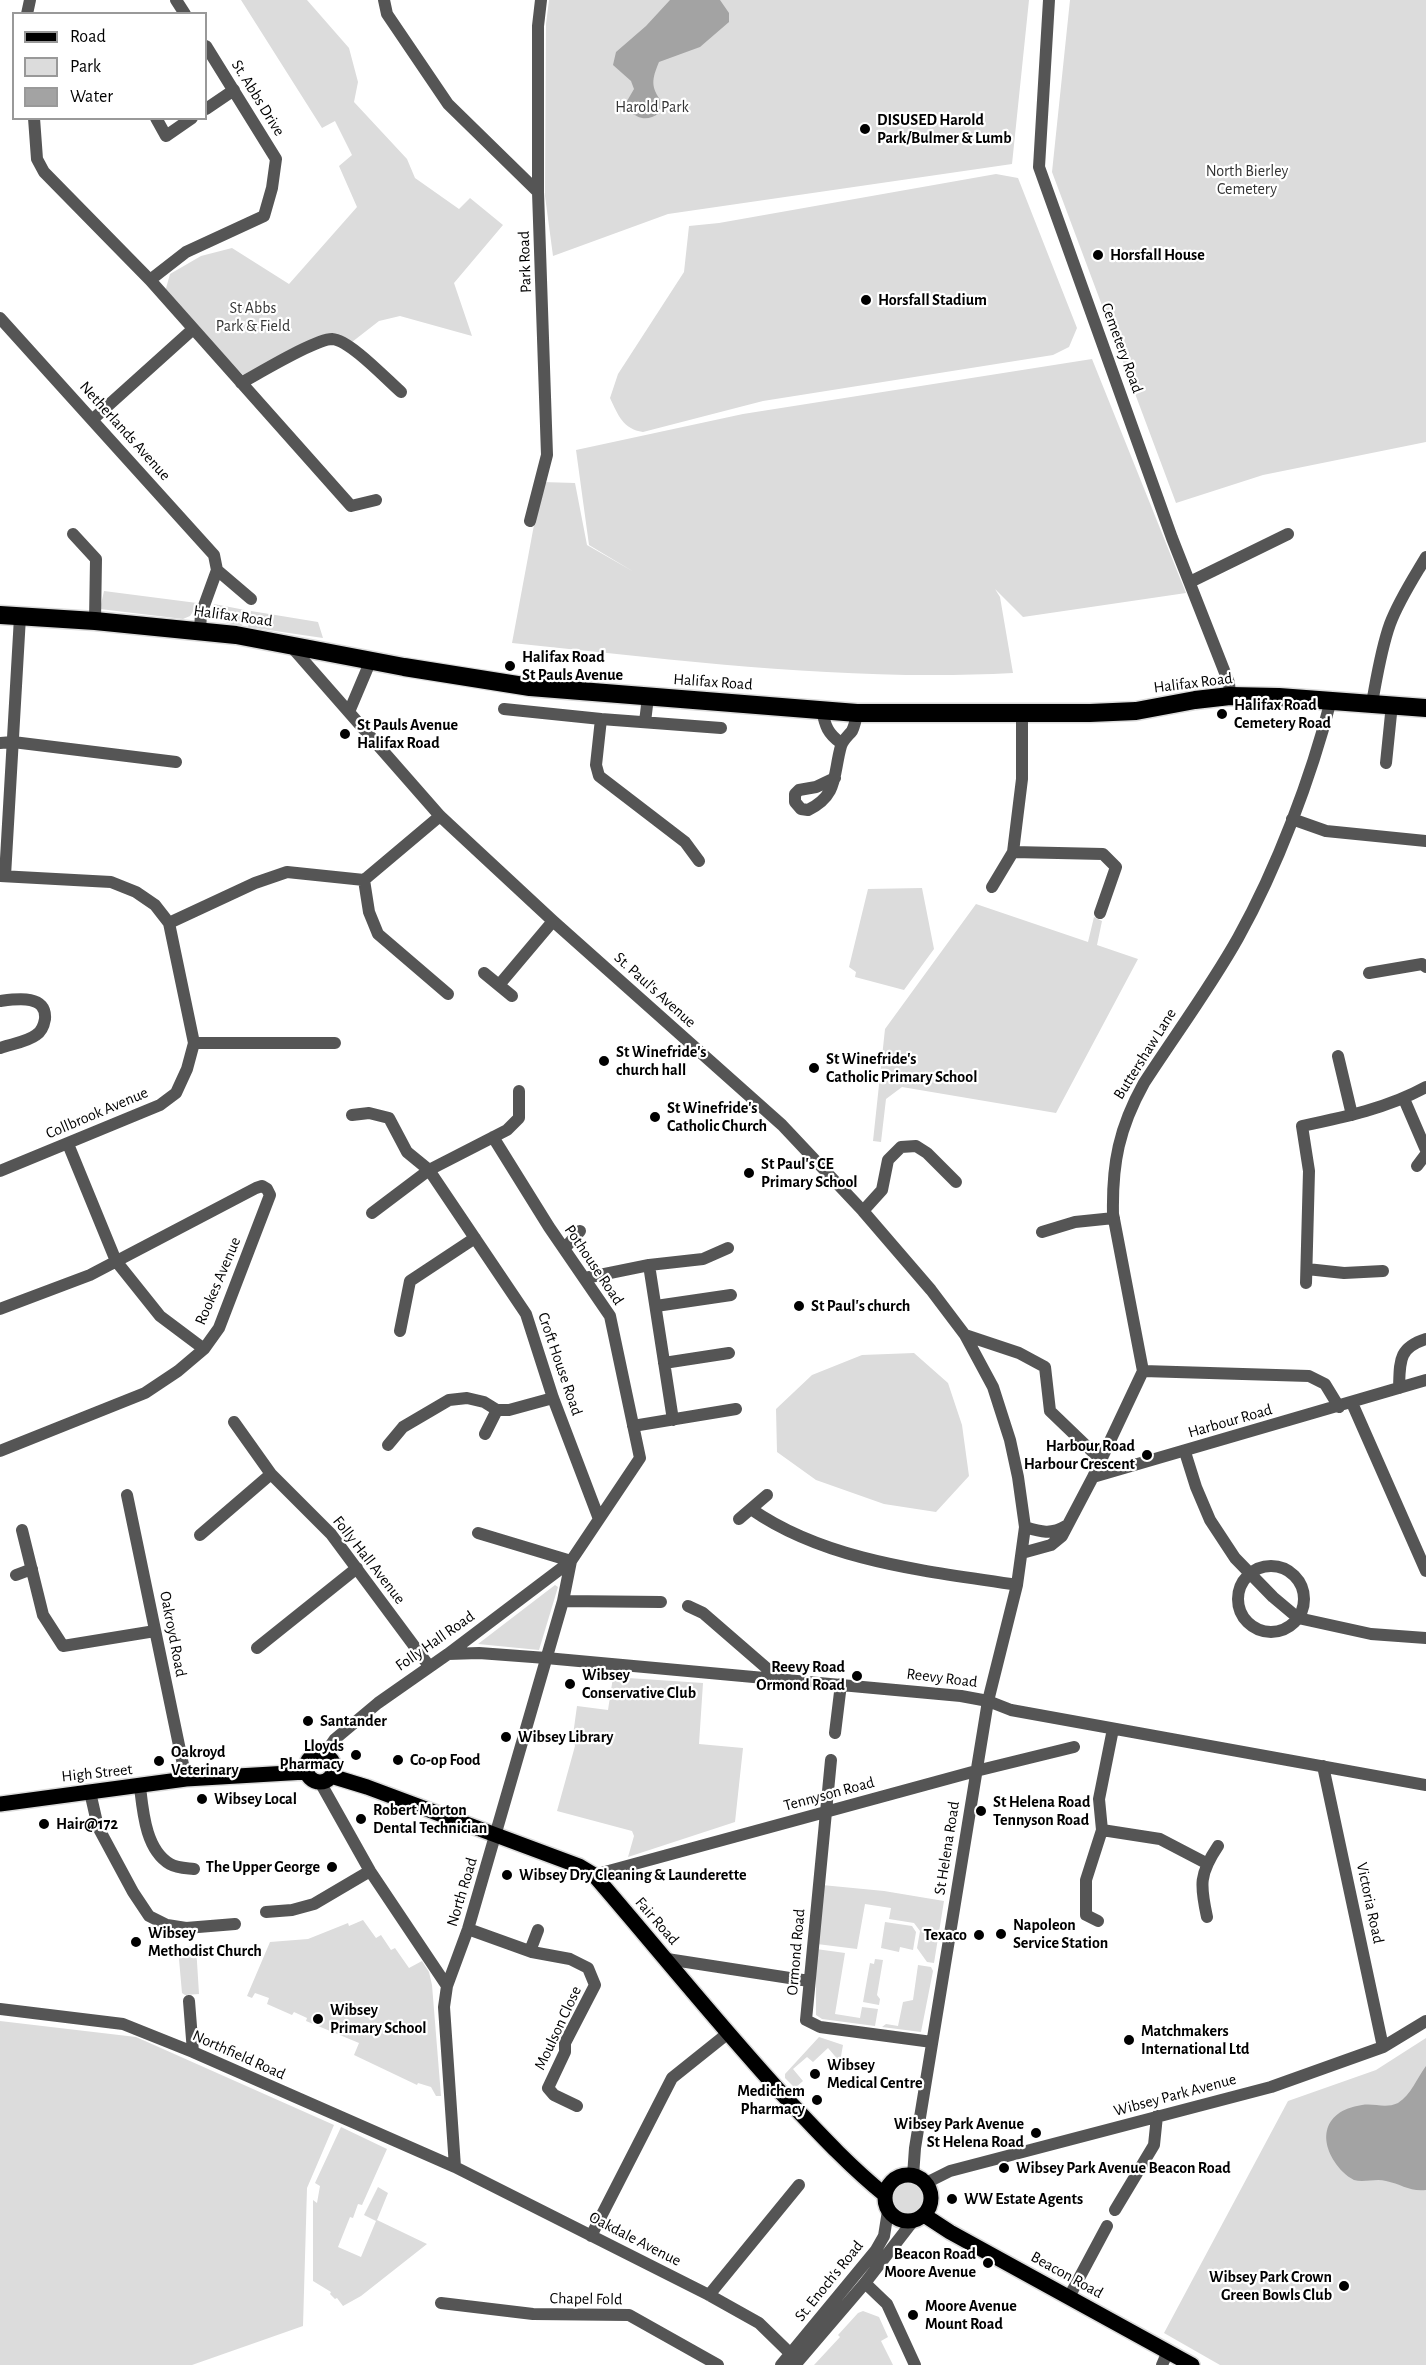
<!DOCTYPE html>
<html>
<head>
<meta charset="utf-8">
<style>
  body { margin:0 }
  #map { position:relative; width:1426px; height:2365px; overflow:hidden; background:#fff; font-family:"Alegreya Sans",sans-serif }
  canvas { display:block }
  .legend { position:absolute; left:12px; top:12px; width:195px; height:108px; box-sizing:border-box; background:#fff; border:2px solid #999; margin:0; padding:8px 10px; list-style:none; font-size:18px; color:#000 }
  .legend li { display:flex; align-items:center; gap:12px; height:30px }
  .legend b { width:30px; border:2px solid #999 }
</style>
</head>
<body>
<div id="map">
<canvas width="1426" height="2365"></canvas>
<ul class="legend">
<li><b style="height:8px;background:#000"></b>Road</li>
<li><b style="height:16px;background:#dcdcdc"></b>Park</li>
<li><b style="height:16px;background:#a3a3a3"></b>Water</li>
</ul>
</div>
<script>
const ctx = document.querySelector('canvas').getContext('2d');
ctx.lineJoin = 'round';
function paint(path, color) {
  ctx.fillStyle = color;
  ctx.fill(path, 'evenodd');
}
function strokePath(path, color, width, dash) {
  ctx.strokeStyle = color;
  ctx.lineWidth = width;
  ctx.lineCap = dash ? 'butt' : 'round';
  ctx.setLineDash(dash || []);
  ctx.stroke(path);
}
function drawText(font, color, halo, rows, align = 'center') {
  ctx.font = font + ' "Alegreya Sans",sans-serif';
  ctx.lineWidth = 4.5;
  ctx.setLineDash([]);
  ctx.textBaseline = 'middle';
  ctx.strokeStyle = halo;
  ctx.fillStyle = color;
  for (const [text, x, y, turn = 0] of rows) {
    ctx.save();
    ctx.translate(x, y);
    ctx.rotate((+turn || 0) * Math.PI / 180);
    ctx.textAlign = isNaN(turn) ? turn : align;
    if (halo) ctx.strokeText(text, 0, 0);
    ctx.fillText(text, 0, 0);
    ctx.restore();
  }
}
paint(new Path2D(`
  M241 0H307L349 48 358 82 354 102 407 159 415 178 459 209 470 198 503 225 454 283 472 336 400 316 379 321 352 342 337 335 319 336 243 375 165 292 170 274 201 256 232 248 289 284 357 207 339 166 352 155 335 121 322 128Z
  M549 0H1029L1012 164 668 214 553 256 545 196 546 24Z
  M1070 0H1426V442L1263 475 1176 503 1052 172Z
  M996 174 1018 178 1077 328 1069 347 1053 355 763 401 643 432C623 429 618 415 610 398L618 374 684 272 689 226 719 223Z
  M1092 359 1186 593 1023 617 995 589 1000 597 1013 673C845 682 678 660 512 643L542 482 575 483 587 545 634 572 589 545 576 450 743 414Z
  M104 591 197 603 198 604 190 616 183 619 100 609Z
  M214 604 245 610 242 626C230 623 208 621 214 604Z
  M251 611 318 622 323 638 248 627Z
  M922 888 934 949 904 990 855 977 856 972 849 967 868 889Z
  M976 904 1088 942 1094 917 1102 921 1097 945 1138 959 1056 1113 902 1087 886 1099 881 1142 873 1141 885 1029Z
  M914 1353 948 1383 962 1425 969 1476 936 1512 884 1504 816 1480 777 1452 776 1409 812 1375 862 1355Z
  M555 1585 558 1587 539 1650 478 1644Z
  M613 1677 703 1683 699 1744 743 1748 735 1822 628 1857 634 1836 632 1831 557 1811 575 1746 573 1735 577 1706 608 1710Z
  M822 1885 884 1891 944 1901 934 1963 927 1962 917 1948 920 1931 914 1923 889 1919 891 1908 865 1904 857 1949 817 1944Z
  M363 1920 376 1938 381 1935 391 1950 395 1948 409 1968 422 1961 429 1972 432 1985 441 2096H436L431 2087 418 2083 417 2085 354 2055 359 2043 306 2021 307 2018 294 2012 292 2015 267 2004 269 1998 255 1993 252 1998 247 1996 270 1942 308 1939 348 1923 349 1926Z
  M885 1922 912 1926 916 1932 913 1950 900 1947 899 1952 881 1948Z
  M196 1946 199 1994 185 1995 182 1993 178 1948Z
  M816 1949 845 1953 835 2014 860 2018 862 2007 878 2009 875 2026 822 2019 816 2015Z
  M875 1959 883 1960 877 1995 880 1999 879 2005 863 2002 870 1963 874 1964Z
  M918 1965 931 1967 933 1971 921 2032 882 2027 886 2024 898 2026 903 2002 913 2000Z
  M0 2021 136 2037 334 2125 307 2188 303 2326 192 2365H0Z
  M819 2037 843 2045 840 2062 828 2048 813 2062 807 2057 793 2069 803 2081 795 2088 785 2078V2074Z
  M1426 2038V2365H1220L1164 2333 1288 2101 1376 2070Z
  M341 2127 387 2149 362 2205 358 2204 353 2218 350 2217 338 2247 361 2257 376 2221 364 2215 378 2187 388 2193 377 2220 427 2244 361 2296 343 2306 337 2298 335 2299 330 2294 331 2292 313 2281V2200L317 2203 320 2186 315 2183Z
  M890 2200a18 18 0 1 1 36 0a18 18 0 1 1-36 0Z
  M863 2311 879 2317 888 2337 881 2341 893 2365H814L840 2337 838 2335 858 2313Z`), '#dcdcdc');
paint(new Path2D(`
  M670 0H720L729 13V22L700 47 659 62C652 79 650 87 662 102L660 113C647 121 640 120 628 110L627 101 634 89 631 81 613 65 616 52 646 26Z
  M1426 2066V2190C1410 2192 1401 2184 1386 2181 1376 2178 1364 2183 1354 2180 1350 2178 1346 2175 1343 2172 1317 2145 1320 2111 1362 2105 1375 2103 1385 2109 1398 2103 1411 2095 1417 2078 1426 2066Z`), '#a3a3a3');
const major = new Path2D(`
  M306 1768a14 14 0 1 1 28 0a14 14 0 1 1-28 0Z
  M331 1776 367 1787 579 1866 594 1875C658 1949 718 2024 784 2096 817 2131 848 2165 885 2195
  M0 1804 186 1779 306 1772
  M885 2198a23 23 0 1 1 46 0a23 23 0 1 1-46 0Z
  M924 2215 950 2232 1192 2365`);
const highway = new Path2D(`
  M0 615 95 621 236 635 404 667 530 687 857 713H1090L1136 711 1195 700 1230 696 1279 697 1426 708`);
strokePath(major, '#dbdbdb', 18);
strokePath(highway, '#dbdbdb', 21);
strokePath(new Path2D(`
  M176 0 185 14
  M384 0 387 14 448 104 538 192
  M1049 0 1039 167 1172 538 1229 683 1230 696
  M27 14 30 0
  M206 109 234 90
  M34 118 37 159 44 172 150 280 351 506 376 500
  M156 118 166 136 192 118
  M150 280 186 252 264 216 272 188 276 159 206 46
  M0 318 214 555 217 570 251 599
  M241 383C258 374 315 339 332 339 350 340 387 380 401 392
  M92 420 192 330
  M530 521 547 455 538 192V26L541 0
  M73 534 96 559 95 621
  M1190 582 1288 534
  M200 630 201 614 217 570
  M290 645 440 816 553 921 782 1125 863 1211 931 1290 965 1335 993 1387 1010 1440 1018 1477 1025 1527 1017 1585 988 1701 915 2148 913 2176
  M1372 703C1377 676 1381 649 1390 624 1399 600 1413 579 1426 557
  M504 709 601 719 721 728
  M822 710C825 726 828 734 841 743
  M349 712 371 660
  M601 719 596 765 599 776 685 842 699 861
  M645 722 648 697
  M0 743 13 742 176 762
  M1386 763 1392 704
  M835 778 816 787 799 790 795 794V802L801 809 808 810C839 795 833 774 841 746 843 740 848 736 852 731 855 725 856 719 857 713
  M440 816 364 880 369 912 378 934 448 994
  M1292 819 1326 831 1426 841
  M1013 852 1103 854 1116 867 1100 913
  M0 876 111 882 136 892 155 905 169 923 194 1043 187 1069 176 1093 160 1105 0 1171
  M5 876 20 617
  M992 887 1013 852 1022 779V713
  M169 923 255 883 287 872 364 880
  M484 973 512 996
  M1369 973 1422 964 1426 967
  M499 985 553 921
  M0 1001C16 999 47 994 45 1019 44 1025 41 1032 36 1035 27 1042 11 1044 0 1048
  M194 1043H335
  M1338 1056 1352 1115
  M1404 1099 1426 1150
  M352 1115 369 1113 389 1118 407 1152 429 1170 526 1314 553 1398 599 1519
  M68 1144 116 1261 160 1316 204 1349
  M1417 1166 1426 1154
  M863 1211 882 1190 888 1160 901 1147 916 1146 927 1153 956 1182
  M372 1213 429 1170 507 1130 519 1118V1091
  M1042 1232 1075 1222 1114 1218
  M564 1249 580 1231
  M649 1265 673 1420
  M1307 1269 1344 1273 1383 1271
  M585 1278 649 1265 703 1259 728 1248
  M1306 1283 1309 1171 1302 1126C1345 1117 1388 1108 1426 1087
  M656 1306 731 1295
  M0 1309 90 1275 256 1188 262 1186 267 1189 270 1195 219 1328 204 1349 178 1371 145 1393 0 1451
  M400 1331 410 1281 475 1238
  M965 1335 1019 1353 1045 1367 1050 1411 1101 1460
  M664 1363 729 1353
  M1143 1371 1309 1376 1325 1384 1339 1407
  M1399 1388C1400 1361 1398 1348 1426 1339
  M1352 1403 1426 1571
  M234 1422 271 1474 331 1534 429 1666
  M633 1426 736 1409
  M485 1434 497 1410
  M388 1445 403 1427 449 1400 467 1398 484 1402 497 1410H509L553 1398
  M1185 1452 1196 1487 1210 1520 1235 1558 1273 1597 1298 1618 1371 1634 1426 1638
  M1093 1477 1143 1371 1113 1214C1112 1163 1119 1128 1144 1083 1175 1035 1210 988 1238 938 1277 868 1311 778 1331 700
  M127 1495 186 1779
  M751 1509C827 1562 928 1571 1017 1585
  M739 1519 767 1495
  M1025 1527C1041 1532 1051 1535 1066 1526
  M22 1530 43 1615 63 1646 155 1631
  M200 1535 271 1474
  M1022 1553 1051 1545 1062 1536 1093 1477 1426 1380
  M1238 1599a33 33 0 1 1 66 0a33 33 0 1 1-66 0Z
  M16 1575 32 1569
  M563 1601 661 1602
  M688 1606 703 1613 778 1678
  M257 1648 357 1568
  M448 1654 479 1653 546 1658 961 1696 988 1701 1011 1710 1426 1785
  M835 1733 841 1684
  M324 1755 335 1739 378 1703 448 1654 571 1561 640 1458 610 1316 549 1227 493 1137
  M831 1760 806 2020 820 2027 932 2042
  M1323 1766 1383 2047
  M320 1782 370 1871 447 1986
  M140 1787C143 1813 146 1850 170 1864 177 1868 186 1868 194 1869
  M90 1792 98 1827 133 1892 149 1916 167 1925 186 1928 235 1924
  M1102 1830 1160 1839 1206 1863
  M594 1875 976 1771 1074 1747
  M266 1912 292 1910 314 1904 370 1871
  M1207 1917C1200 1885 1199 1874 1218 1846
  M1098 1921 1086 1915V1880L1102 1830 1099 1799 1113 1729
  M468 1929 532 1952 570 1959 588 1968 595 1985 565 2043V2052L548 2088 554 2095 577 2106
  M530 1951 538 1930
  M667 1959 809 1981
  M189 2001 193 2052
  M0 2009 123 2024 193 2052 455 2167 709 2295 759 2323 798 2361
  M455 2167 444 2007 447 1986 468 1929 563 1601 571 1561 478 1533
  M926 2183 950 2171 1271 2087 1383 2047 1426 2021
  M1115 2210 1154 2145 1157 2116
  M591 2236 672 2078 727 2034
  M865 2283 887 2304 915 2365
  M709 2295 799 2185
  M1069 2297 1107 2226
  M441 2303 533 2314 629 2315 718 2365
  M781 2365 876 2250 884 2236 888 2211
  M795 2365 865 2283 913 2221
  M1162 2365 1168 2351`), '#555', 12);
strokePath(major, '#000', 15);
strokePath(highway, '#000', 18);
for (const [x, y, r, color] of [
  [865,129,6,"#000"],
  [1098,255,6,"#000"],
  [866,300,6,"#000"],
  [510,666,6,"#000"],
  [1222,714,6,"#000"],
  [345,734,6,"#000"],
  [604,1061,6,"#000"],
  [814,1068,6,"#000"],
  [655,1117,6,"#000"],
  [749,1173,6,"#000"],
  [799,1306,6,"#000"],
  [1147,1455,6,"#000"],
  [857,1676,6,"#000"],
  [570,1684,6,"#000"],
  [308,1721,6,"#000"],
  [506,1737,6,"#000"],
  [356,1755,6,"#000"],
  [398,1760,6,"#000"],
  [159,1761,6,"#000"],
  [202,1799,6,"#000"],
  [981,1811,6,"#000"],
  [361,1819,6,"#000"],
  [44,1824,6,"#000"],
  [332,1867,6,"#000"],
  [507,1875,6,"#000"],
  [1001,1934,6,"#000"],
  [979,1935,6,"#000"],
  [136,1942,6,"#000"],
  [318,2019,6,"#000"],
  [1129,2040,6,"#000"],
  [815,2074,6,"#000"],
  [817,2100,6,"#000"],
  [1036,2133,6,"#000"],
  [1004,2168,6,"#000"],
  [952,2199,6,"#000"],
  [988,2263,6,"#000"],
  [1344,2286,6,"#000"],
  [913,2315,6,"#000"]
]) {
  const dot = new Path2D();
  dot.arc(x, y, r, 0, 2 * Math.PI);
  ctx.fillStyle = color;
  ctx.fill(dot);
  strokePath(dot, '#fff', 2);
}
drawText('16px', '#000', '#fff', [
  ["St. Abbs Drive",258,98,58],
  ["Park Road",525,262,-92],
  ["Cemetery Road",1122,348,70],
  ["Netherlands Avenue",125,431,48],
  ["Halifax Road",233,616,8],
  ["Halifax Road",713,682,4],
  ["Halifax Road",1193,683,-7],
  ["St. Paul's Avenue",655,990,42],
  ["Buttershaw Lane",1145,1054,-58],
  ["Collbrook Avenue",97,1113,-23],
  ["Pothouse Road",594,1265,56],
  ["Rookes Avenue",218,1281,-67],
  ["Croft House Road",560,1364,71],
  ["Harbour Road",1230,1421,-16],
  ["Folly Hall Avenue",369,1560,52],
  ["Oakroyd Road",173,1634,79],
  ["Folly Hall Road",435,1641,-35],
  ["Reevy Road",942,1678,7],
  ["High Street",97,1773,-6],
  ["Tennyson Road",829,1794,-15],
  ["St Helena Road",947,1848,-81],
  ["North Road",462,1892,-73],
  ["Victoria Road",1370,1903,78],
  ["Fair Road",657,1921,49],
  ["Ormond Road",796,1952,-85],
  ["Moulson Close",558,2028,-65],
  ["Northfield Road",239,2055,24],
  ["Wibsey Park Avenue",1175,2095,-15],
  ["Oakdale Avenue",635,2239,27],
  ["Beacon Road",1067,2275,29],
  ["St. Enoch's Road",829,2281,-51],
  ["Chapel Fold",586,2299,1]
]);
drawText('16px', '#333', '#fff', [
  ["Harold Park",652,107],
  ["North Bierley",1247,171],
  ["Cemetery",1247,189],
  ["St Abbs",253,308],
  ["Park & Field",253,326]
]);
drawText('bold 16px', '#000', '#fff', [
  ["DISUSED Harold",877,120],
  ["Park/Bulmer & Lumb",877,138],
  ["Horsfall House",1110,255],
  ["Horsfall Stadium",878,300],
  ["Halifax Road",522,657],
  ["St Pauls Avenue",522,675],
  ["Halifax Road",1234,705],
  ["Cemetery Road",1234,723],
  ["St Pauls Avenue",357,725],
  ["Halifax Road",357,743],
  ["St Winefride's",616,1052],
  ["church hall",616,1070],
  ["St Winefride's",826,1059],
  ["Catholic Primary School",826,1077],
  ["St Winefride's",667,1108],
  ["Catholic Church",667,1126],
  ["St Paul's CE",761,1164],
  ["Primary School",761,1182],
  ["St Paul's church",811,1306],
  ["Harbour Road",1135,1446,"right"],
  ["Harbour Crescent",1135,1464,"right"],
  ["Reevy Road",845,1667,"right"],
  ["Ormond Road",845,1685,"right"],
  ["Wibsey",582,1675],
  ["Conservative Club",582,1693],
  ["Santander",320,1721],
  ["Wibsey Library",518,1737],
  ["Lloyds",344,1746,"right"],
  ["Pharmacy",344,1764,"right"],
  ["Oakroyd",171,1752],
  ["Veterinary",171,1770],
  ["Co-op Food",410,1760],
  ["Wibsey Local",214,1799],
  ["St Helena Road",993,1802],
  ["Tennyson Road",993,1820],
  ["Robert Morton",373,1810],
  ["Dental Technician",373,1828],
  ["Hair@172",56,1824],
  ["The Upper George",320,1867,"right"],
  ["Wibsey Dry Cleaning & Launderette",519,1875],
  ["Napoleon",1013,1925],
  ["Service Station",1013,1943],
  ["Wibsey",148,1933],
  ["Methodist Church",148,1951],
  ["Texaco",967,1935,"right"],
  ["Wibsey",330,2010],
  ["Primary School",330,2028],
  ["Matchmakers",1141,2031],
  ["International Ltd",1141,2049],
  ["Wibsey",827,2065],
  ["Medical Centre",827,2083],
  ["Medichem",805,2091,"right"],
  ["Pharmacy",805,2109,"right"],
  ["Wibsey Park Avenue",1024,2124,"right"],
  ["St Helena Road",1024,2142,"right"],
  ["Wibsey Park Avenue Beacon Road",1016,2168],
  ["WW Estate Agents",964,2199],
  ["Beacon Road",976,2254,"right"],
  ["Moore Avenue",976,2272,"right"],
  ["Wibsey Park Crown",1332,2277,"right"],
  ["Green Bowls Club",1332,2295,"right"],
  ["Moore Avenue",925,2306],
  ["Mount Road",925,2324]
], 'left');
</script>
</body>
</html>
